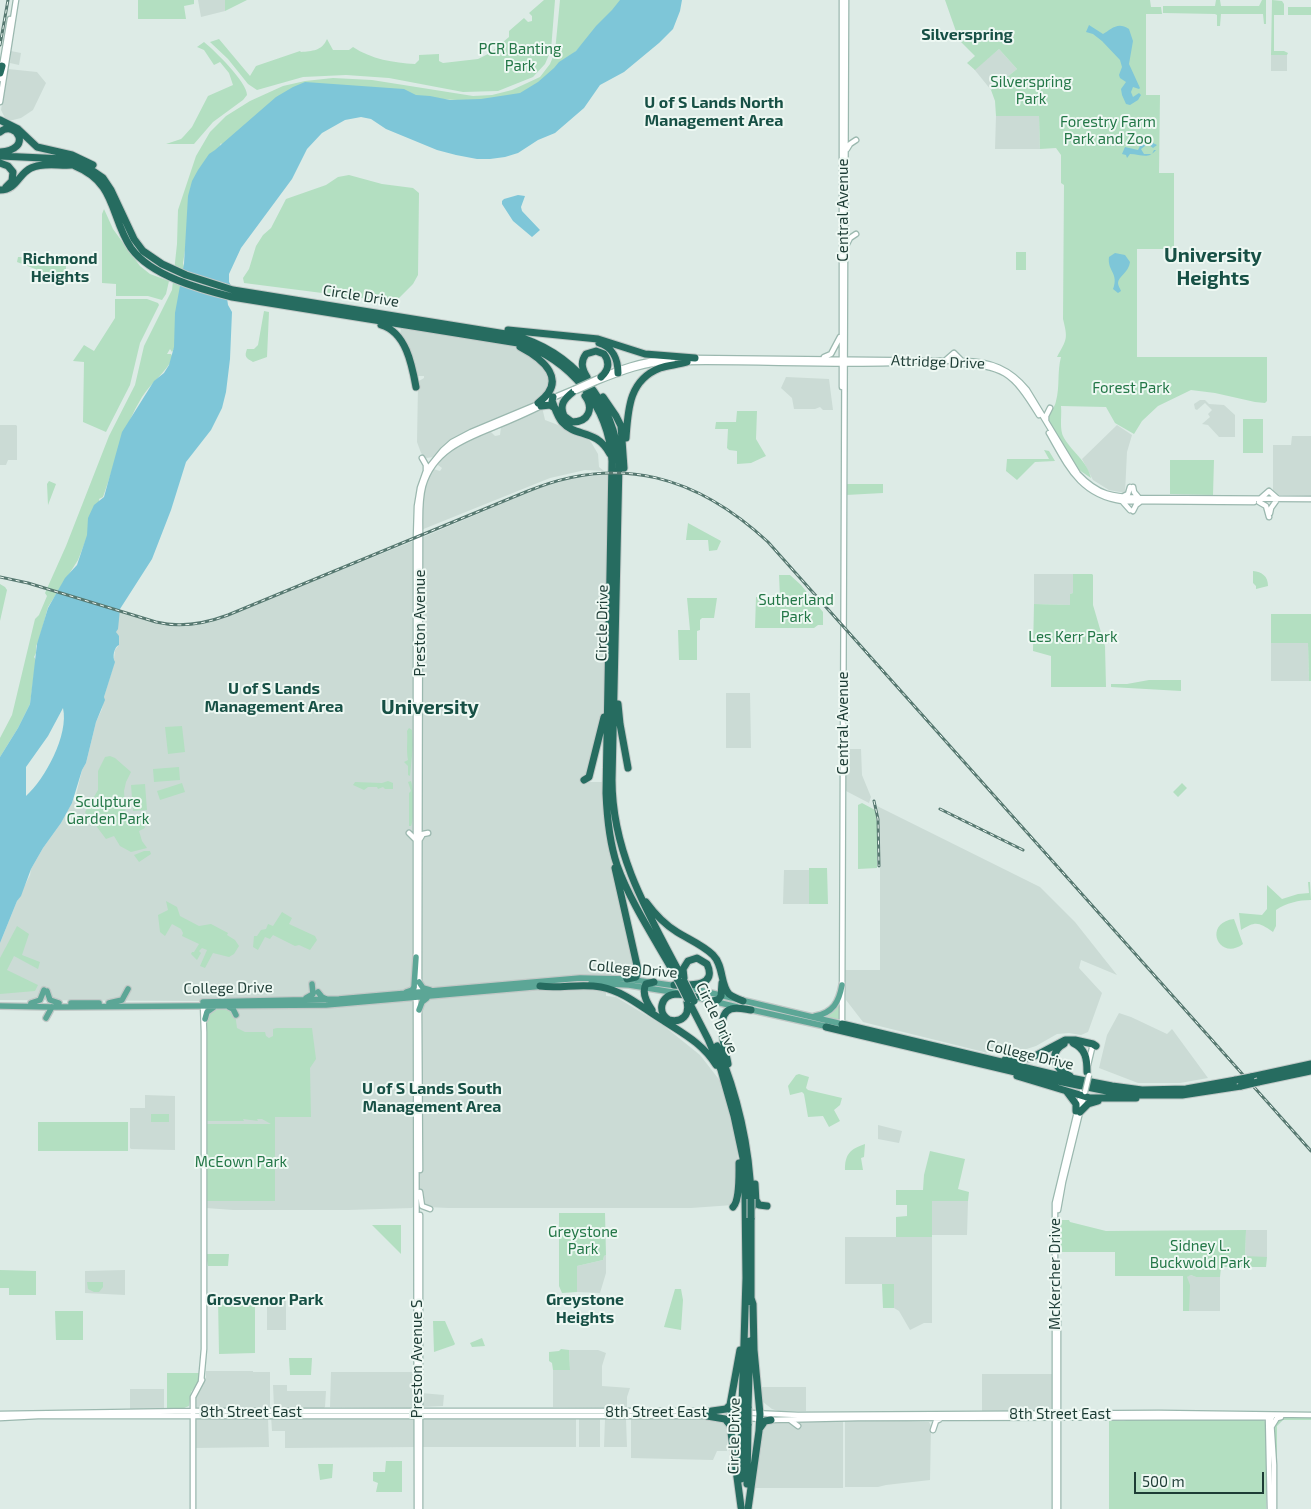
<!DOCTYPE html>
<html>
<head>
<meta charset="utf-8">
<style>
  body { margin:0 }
  #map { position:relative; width:1311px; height:1509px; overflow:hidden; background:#ddebe6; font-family:"Exo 2",sans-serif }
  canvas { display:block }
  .scale { position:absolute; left:1134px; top:1472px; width:130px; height:22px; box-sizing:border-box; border:2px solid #1d3c35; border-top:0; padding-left:6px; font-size:15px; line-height:18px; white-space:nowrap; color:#1d3c35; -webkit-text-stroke:4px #eef8f3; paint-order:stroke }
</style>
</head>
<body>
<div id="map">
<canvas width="1311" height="1509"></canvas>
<div class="scale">500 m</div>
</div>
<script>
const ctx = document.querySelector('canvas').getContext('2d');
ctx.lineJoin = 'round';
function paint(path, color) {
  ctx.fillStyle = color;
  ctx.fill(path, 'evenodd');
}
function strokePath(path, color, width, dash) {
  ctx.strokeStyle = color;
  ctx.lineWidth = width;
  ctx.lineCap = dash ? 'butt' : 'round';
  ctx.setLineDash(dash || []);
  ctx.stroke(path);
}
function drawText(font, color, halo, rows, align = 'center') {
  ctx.font = font + ' "Exo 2",sans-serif';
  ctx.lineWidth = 4;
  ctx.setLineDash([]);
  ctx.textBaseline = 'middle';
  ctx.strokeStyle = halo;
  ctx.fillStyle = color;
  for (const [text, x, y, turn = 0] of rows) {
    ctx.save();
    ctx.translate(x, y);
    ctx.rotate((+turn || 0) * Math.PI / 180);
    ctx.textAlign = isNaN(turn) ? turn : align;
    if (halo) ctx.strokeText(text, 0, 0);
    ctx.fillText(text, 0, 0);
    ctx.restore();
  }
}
paint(new Path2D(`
  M198 0H225V11L201 17Z
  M999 49 1017 69 991 90 974 69Z
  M11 51 21 53 19 65 10 63Z
  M1271 55H1287V71H1271Z
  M8 69 37 72 46 83 33 110 21 118 13 120H6L1 110Z
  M996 116H1039L1040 149H995Z
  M401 325 498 341 515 347 539 359 551 382 539 401 473 428 459 436 434 457 426 458 421 453 417 442 418 385 419 381 424 378V376H417L400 338Z
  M786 377 829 379 833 410H823L820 407 815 409H794L792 398 781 388Z
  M1200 400H1205L1209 404 1224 405 1235 415V437H1219L1208 425 1202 424 1210 417 1208 414 1212 410 1205 403 1197 410 1195 409 1194 404Z
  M542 407 545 420 584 435 591 442 598 454 599 467 604 471 585 470 550 478 421 530 422 500 426 483 433 469 440 471 442 468 438 465V461L456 444 487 432H491L495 436 500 435 501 427Z
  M0 425H16L17 426V460H8L6 465H0Z
  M1117 425 1132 435 1127 452 1125 493 1109 490 1093 480 1082 459Z
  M1292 436H1311V496L1277 495 1273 491V445H1291Z
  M610 474 606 643 603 712 589 771 584 782H605L609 848 636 974 629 977 606 975V996L616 997 664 1026 700 1055 721 1082 737 1144 738 1162 736 1201 733 1205 691 1208H448L427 1207 422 1204 415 1205 412 1208 348 1210H233L206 1208V1001L0 1000V943L17 901 30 875 31 869 43 848 61 823 76 795 82 770 86 763 96 722 102 709 104 697 113 667 115 650 119 645 116 632 119 612 170 625H190L211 622 421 538 541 487 575 478Z
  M1034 574H1073V593L1070 594V605L1034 604Z
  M1271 643H1308L1309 681H1271Z
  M726 693H750L751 748H726Z
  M846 749H861L862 775 871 797 869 803 846 791Z
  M877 806 1040 887 1075 922 1117 975 1081 960 1079 968 1102 993 1088 1032 1081 1035 1069 1033 1057 1034 1036 1046 1017 1052 988 1053 863 1022 846 1000 845 970H880V822Z
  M784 870H809V904H783Z
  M1119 1013 1131 1017 1167 1034 1172 1029 1208 1078 1180 1083H1138L1099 1068 1107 1035Z
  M145 1095 175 1096V1150L131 1149 130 1148V1108H145Z
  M878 1125 902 1131 899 1143 878 1139Z
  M932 1201H968L967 1235H932Z
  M1246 1230H1267V1257H1245Z
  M845 1237H932V1323H924L910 1330 899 1311 894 1308 893 1284H845Z
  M606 1255V1273L600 1293 577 1292V1266L603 1260 604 1256Z
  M125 1270V1295L85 1293V1271Z
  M1191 1275 1196 1277H1220V1311H1189V1284L1186 1277Z
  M267 1299H286V1330H267Z
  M569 1350H598L606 1353 602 1366V1386L630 1388 627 1397V1408L553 1407V1370H570Z
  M206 1371H253V1372H270V1410H253V1408H196V1395L206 1377Z
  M331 1372H414L415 1406 413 1408 330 1407Z
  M982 1374H1054V1407L1046 1414H982Z
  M273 1385H287V1391H326L325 1407 324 1408H274Z
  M759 1387H806V1411H778L772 1409 763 1402 760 1396Z
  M130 1389H164V1409H130Z
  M421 1393 444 1395 443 1406 422 1407Z
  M271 1416H416L417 1447 285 1448V1431H272Z
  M420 1416H576V1447H420Z
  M195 1418H268L269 1447 194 1448Z
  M579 1418 600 1419V1447H579Z
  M631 1418 721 1419 727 1425V1451H717L713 1460 631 1458Z
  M843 1418V1488H753L762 1431 766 1424 771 1422Z
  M845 1418 929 1422 931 1426 930 1480 886 1485 878 1487H845Z
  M605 1419H626L627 1447H604Z`), '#cbdbd5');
paint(new Path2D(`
  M138 0H194V4L184 6 186 19H138Z
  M225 0H247L225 11Z
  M544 0H555L551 50 545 64 533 77 498 91 463 92 389 78 346 75 303 77 257 90 248 84 228 59 210 42 219 39 250 76 256 66 300 51 301 52C312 51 322 51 327 39L333 50H349L353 47C371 59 394 63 415 64L419 60V55L439 54V61L443 63 478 59 490 53 509 37V31L524 18 528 22 532 21V16L529 13Z
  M560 0H622C595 32 567 65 531 88 527 90 523 94 518 96 498 102 456 101 434 98L222 145 221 143 188 232 183 263 184 267 176 345 172 352 170 349 167 354H171L173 358C165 373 151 383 142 397 123 428 115 464 103 497L99 499 100 504 78 560 48 607 39 640 36 646V653L34 657 36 660 30 704 18 728 0 757V738L12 715 35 619 39 615 47 596 45 593 66 546 109 436 135 385 144 346 172 290 177 244 178 210 196 156 210 132 226 116 250 101 283 86 305 81 333 78 372 80 473 96 492 95 512 90 540 77 550 64 555 52Z
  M945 0H1150L1151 7H1161L1162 14H1146V95H1160L1159 173H1174V249H1137V357H1267V401L1265 403 1255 402 1215 393 1191 390 1158 406 1142 421 1134 434 1115 423 1106 407 1061 406C1062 416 1059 430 1064 438 1073 453 1087 461 1091 478L1079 470 1047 419C1049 412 1055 408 1056 401 1060 387 1057 372 1061 357H1057C1067 339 1068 339 1063 319L1064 185 1061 183V155L1056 148 1040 149 1039 116H996L995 101 991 90 1017 69 999 49 975 70 967 63 975 56 959 40Z
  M1216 0H1220L1221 6H1259L1262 0H1266V24H1264L1263 14H1221L1220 26H1217V15L1215 14 1163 13V6H1215Z
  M1272 0 1282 1 1284 4V15H1274V51H1284L1288 53 1287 55H1271Z
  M1288 7H1311V15H1288Z
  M204 42C215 51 247 82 247 95L243 100 213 122 194 144H166L181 139 184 136 192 127 208 96 233 85 229 73 220 62 214 65 204 50 197 47Z
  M349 175 382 184 413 188 419 193 418 275 413 284 399 298 377 300 244 283 243 278 249 269 256 246 263 235 271 228 286 199 326 185 338 177Z
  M104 209 113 229 140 266 150 274 169 281 166 294 162 300 148 296H116V284L102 283V214Z
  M1016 252H1026V270H1016Z
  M18 257H66V271L64 280 17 262Z
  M115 299H147L158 303 159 305 140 343 130 385 106 432 83 422 84 362 73 361 84 345 94 351 115 318Z
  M264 311 269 312 267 357 253 362C246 358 244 357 247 349H254L258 345Z
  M737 411H757L756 439 766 456 751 463 737 464V451L729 450 727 448 728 429H715L716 422H736Z
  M1243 419H1263V453H1243Z
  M1044 450 1049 451 1055 461 1035 462 1017 480 1006 471 1007 459H1049Z
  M1170 460H1214L1213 495 1170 494Z
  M49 481 56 484 48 505 47 484Z
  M846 484H883V493L846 495Z
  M688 523 721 541 717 550 709 551 708 540H686Z
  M1253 571C1262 572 1268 576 1268 586L1256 589V586L1253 583Z
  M1073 574H1092L1093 575V605L1105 646 1106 687H1051V656L1033 651 1034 604 1070 605V594L1073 593Z
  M779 575H790L801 585 823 612V625H818L814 628H755L756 597 780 598Z
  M0 584 5 587 7 590 0 621Z
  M687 598H717L714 618H702L700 620V630L697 631V660H679L678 630H690Z
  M1271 614H1311V681H1309L1308 643H1271Z
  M1149 680H1181V691L1111 687V684H1127Z
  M182 726 185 752 168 754 165 727Z
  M409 728 412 730 413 745 410 776 408 775V766L404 762 408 760C406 749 408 740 407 731Z
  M110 756 115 758 131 772 126 782 124 791 126 817 131 822 143 820 145 828 139 831 142 841 147 848 131 852 120 846 114 836 106 839 97 827 96 823 87 817 85 812 98 790V771L105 757Z
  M179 767 180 780 154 782 153 769Z
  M388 781 393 783V789H385L383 787 378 789 377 787H368L364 790 353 785 355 782 382 783Z
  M411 781C414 790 415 819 411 826H409V793L411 791 408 782Z
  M182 783 185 792 160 800 157 791Z
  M1182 783 1187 788 1178 797 1173 792Z
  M145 784 147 810 133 811 131 785Z
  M862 803 875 810 877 824V868L858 869V805Z
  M144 851H150L151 854 139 862 134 855Z
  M809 868H827L828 904H809Z
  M1308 882H1310L1311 900C1299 900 1286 903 1276 910V926L1273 932C1258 922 1256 921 1241 930L1239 913 1262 915 1267 909V885L1282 899 1298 894 1309 893Z
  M166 901 177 907 180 916 199 926 211 924 228 933 227 935 235 940 239 946 234 954 229 957 213 953 205 968 200 966 207 950 202 948 199 951 201 953 197 960 191 954 192 952H194L199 944 182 936 183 933 181 929 172 924 165 936 160 932 158 915 168 910Z
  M282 912 292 918 289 924 315 936 317 940 310 950 299 945 295 946 273 935 270 939 265 937 258 950 253 947 254 936H257L261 930 266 929 268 924 273 926Z
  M1234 919 1243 944C1219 962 1202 923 1234 919Z
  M17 926 29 934 22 955 40 962 38 969 14 956 7 970 38 985 35 991 0 994V958Z
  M839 1004 840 1015 839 1021 820 1016 835 1009Z
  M229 1008 235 1013 237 1028 245 1032H265L266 1036 269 1038 273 1036V1029L277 1028H312L316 1059 310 1068 311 1117H275V1201H206L207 1124H271L262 1119H257L258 1121 243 1119 244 1121H208L206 1120 207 1014 215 1009Z
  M799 1074 809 1077 806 1088 808 1090 842 1098 840 1105 834 1110 840 1121 829 1127 823 1116 808 1117 804 1094 802 1092 790 1095 788 1086 796 1075Z
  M151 1114H169V1122H151Z
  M38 1122H128V1151H38Z
  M865 1144 864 1157 861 1158 863 1170H845C845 1154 850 1149 865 1144Z
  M930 1151 965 1159 958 1189 969 1192 968 1201H932V1237H896V1217L907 1216V1205H896V1190H923L924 1175Z
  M559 1213H605L606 1255 604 1256 603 1260 577 1266V1292L562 1293 559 1286Z
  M1060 1220H1069L1070 1222 1106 1231 1246 1230 1245 1256 1267 1257 1266 1267H1221L1220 1277H1196L1191 1275 1187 1277 1190 1285 1189 1311H1183V1276H1115V1252H1060Z
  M372 1225H401V1254Z
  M206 1254H229L228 1266H208Z
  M0 1270 36 1271V1295H9V1288H0Z
  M87 1282H103V1287L99 1292H94L88 1289Z
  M882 1284H894V1308H883Z
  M675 1289H681L683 1300 681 1330 664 1327Z
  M218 1298 255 1300V1353L219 1354Z
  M55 1311H83V1340H56Z
  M433 1321H445L455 1344 454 1345 434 1352Z
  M482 1338 485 1346 472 1347 470 1343Z
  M561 1349 569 1350 570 1370H553L552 1363 549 1361V1352L559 1351Z
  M289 1358H312L311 1375H290Z
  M167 1373H202L200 1380 191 1392 189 1406 182 1409 169 1410 167 1409Z
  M1311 1417V1420H1283L1277 1426V1509H1275L1273 1429C1277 1413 1298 1418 1311 1417Z
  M1129 1419 1263 1420 1266 1422V1509H1109V1421H1124Z
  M386 1461H402V1492H376L378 1483 373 1481V1472H385Z
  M318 1464H333L332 1478 320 1480Z`), '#b3dfc1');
paint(new Path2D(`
  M620 0H682L680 11 673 29 659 43 624 72 600 85 584 108 555 133 538 140 518 153 505 157 490 159H477L456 155 437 150 386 129 371 119 361 117 345 120 322 133 307 149 292 179 241 248 229 274V282L232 287 227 298 228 305 232 312 230 359 226 392 222 408 211 430 186 462 171 510 152 559 120 609 118 629 116 632 119 636V645C114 647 112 657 115 662L104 697 105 700 96 722 86 763 82 770 72 803 61 823 43 848 31 869 21 896 17 901 0 943V757L18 728 30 704 37 644 48 608 65 578 77 565 87 535 88 518 94 505 104 497 122 432 154 381 164 373 169 365 174 347 175 313 184 264 188 196 192 181 198 170 209 154 215 150 276 97 293 87 305 82 404 89 416 95 430 96 450 100 481 99 520 93 538 82 554 68 559 62 576 51 596 26 612 10ZM63 708C69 735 45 779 26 796V767L48 736Z
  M1089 25 1103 34C1111 30 1117 21 1129 29L1133 41 1129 64 1140 88 1139 89 1133 87 1131 92 1133 97 1139 93 1141 95 1138 100 1130 105 1126 104 1122 95 1121 89 1126 82 1120 78 1119 75 1122 67 1120 60 1102 41 1093 34 1086 32Z
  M1142 142H1151L1157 145 1153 148 1149 145 1145 146 1141 149 1144 154H1152L1154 150H1156C1148 160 1141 154 1130 154L1127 158 1126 155 1122 154 1125 147 1138 150Z
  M518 195 525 196 521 207 522 211 540 230 532 237 513 221 502 204V201L504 199Z
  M1115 253 1125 255 1130 262C1129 272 1118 277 1118 283 1118 286 1120 288 1121 291L1118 293 1113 289C1119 273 1107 271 1109 257Z`), '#7ec6d8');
const secondary = new Path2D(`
  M0 79 10 19
  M0 102 16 0
  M847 149 850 144 856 140
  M847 244 850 238 856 234
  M824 357 831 354 840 337
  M694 358 963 361C990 361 1010 369 1027 390L1078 474C1098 495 1112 497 1140 498L1311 499
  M946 360 954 353 961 360
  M686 362C754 361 823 365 891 363
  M954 363C1004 366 1012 371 1039 415
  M594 380C618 369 642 360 669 359
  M596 382C621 372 646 362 673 362
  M842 387V0
  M1046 421V416L1050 408
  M1049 433C1068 466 1080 495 1122 501L1254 502
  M422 458 426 465V470
  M1133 487 1134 492 1139 498
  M1122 497 1128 494 1130 487
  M1261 498 1269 491 1278 499
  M1122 501 1130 510
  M1259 502 1266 506 1269 517
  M1133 511 1136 505 1140 502
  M1270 513 1271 508 1276 501
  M409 833 415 839
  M420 839 423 834 428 833
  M416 958V538L417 506 420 488 426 471 443 450 452 442 471 432 574 389
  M419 995 420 532C420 517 419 501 423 486 433 451 464 439 494 427 511 420 527 413 543 405
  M416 996 417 1509
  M419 1008 420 1170
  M842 1024 846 0
  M1088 1065 1093 1044
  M420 1192 422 1206 430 1209
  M1058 1210 1063 1182 1084 1096
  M420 1215V1373
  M1058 1280V1509
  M201 1382 204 1349V1032L203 1004
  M420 1398V1509
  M729 1412 798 1415 1159 1413 1311 1415
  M0 1414 191 1411H714
  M1268 1415 1270 1509
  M730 1417 762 1419
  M0 1418 38 1416H707
  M770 1420 858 1418 1272 1417
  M790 1420 798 1426
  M1271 1420 1274 1465V1509
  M1272 1426 1277 1418 1281 1417
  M933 1430 936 1421 940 1419
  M193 1509V1397L202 1380
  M1055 1509V1203L1082 1091`);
const primary = new Path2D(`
  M419 982 423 988 430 990
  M591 983 629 985 678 993
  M686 987 842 1024
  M47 991 50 1000 59 1003
  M318 992 322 997 326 999
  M406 992 412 990 414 987 416 957
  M692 996 737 1007
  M306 998 313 994 312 984
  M203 1002 339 999 580 978 627 979 677 986
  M31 1003 40 1000 44 990
  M71 1003H99
  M109 1003 122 1000 128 989
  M0 1006 52 1007 326 1005 544 986
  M229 1007 233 1009 236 1015
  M748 1009 829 1027
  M419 1010 422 1002 427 998
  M815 1016C833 1013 839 1002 842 985
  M46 1018 52 1007
  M205 1019 207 1012 214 1007`);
const highway = new Path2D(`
  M0 73 2 66
  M0 120 18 129 37 147 72 155 93 165
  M0 132C16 119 34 150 0 152
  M0 156 65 159 84 165 103 178 111 190 134 239 143 251 162 264 186 275 233 290 512 335C572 351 615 401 619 463L612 780C612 855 650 917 684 981
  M0 163 8 166 13 172 12 181 6 187
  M75 166C117 183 110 217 131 248 151 276 200 289 232 297L518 343C570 359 609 406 612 461L606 793C607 817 609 841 617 865 630 902 658 944 678 980
  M0 190C17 190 18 174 31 168 43 162 59 166 71 165
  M381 325C406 332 412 365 416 387
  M508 330 598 339 645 354 695 358
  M599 343C613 347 618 360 618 373
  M520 347C543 359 569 380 538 403
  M587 377C582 369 580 362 586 354L596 351 604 354C610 362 609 370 601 377
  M573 392C564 399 559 405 564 416L572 422C589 422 594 408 585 396
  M553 397 552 401C555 408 557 416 562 422 576 438 596 428 610 454
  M603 397 616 416 621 426 624 468
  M541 406 550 405 555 408
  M626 438C628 409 629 380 660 368 668 365 678 365 687 362
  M618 704 620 724 628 768
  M584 780 589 777 604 717
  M615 868 638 970 636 977 627 979
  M646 902C654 913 664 924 677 932 688 939 703 945 713 955 724 966 720 984 729 994 733 997 738 999 743 1001
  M674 985C688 985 718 988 707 964L697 958 688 961 683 969 684 978
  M540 986C560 989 580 983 601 987 626 992 642 1008 664 1021 684 1034 703 1044 716 1065
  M688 1000 708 1039 721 1070 734 1116 743 1158 745 1193 746 1278 742 1407
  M712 1001 718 1000 721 996 722 983
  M687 1002C690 1015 682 1023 669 1020 657 1013 660 995 676 994 682 994 690 996 696 997
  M652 1010C647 1003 641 993 646 984L654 982
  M842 1024 1060 1076 1112 1086 1142 1090 1186 1089 1236 1080
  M826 1027 1028 1075 1112 1092 1137 1095H1182L1241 1086
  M1073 1043C1086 1049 1087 1059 1087 1072
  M1064 1044C1047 1053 1056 1070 1070 1076
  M717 1046C737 1093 750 1148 751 1199
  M1005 1060 1031 1058 1065 1040H1075L1093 1044 1096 1046
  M728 1064C726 1052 714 1014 731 1009 737 1007 744 1009 751 1010
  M1017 1076 1090 1098H1136
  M1251 1077 1311 1064
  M1258 1082 1311 1071
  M1067 1092 1076 1104V1111
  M1080 1112 1088 1104 1098 1101
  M756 1200 759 1205 767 1206
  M733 1207C740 1200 739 1173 739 1163
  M749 1210 756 1203 755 1184
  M751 1302V1218
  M732 1404 730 1425 741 1507
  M748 1408 750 1341
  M712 1411 726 1409 730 1405 740 1350
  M707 1416 725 1419 730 1425
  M760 1428 765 1421 771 1420
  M741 1479 742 1424
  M747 1484 748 1424
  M748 1509 759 1431 760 1414 754 1350 753 1304 751 1298`);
strokePath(secondary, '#9bb8af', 7);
strokePath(primary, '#c0c8c6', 8);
strokePath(highway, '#c0c8c6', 9);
strokePath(secondary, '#fff', 4.5);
strokePath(primary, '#5ca696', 5.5);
strokePath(highway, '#266c60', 7);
const rail = new Path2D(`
  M0 45 8 0
  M0 577 28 583 156 622C181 628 204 624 228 615L528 491C620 453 698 477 768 542L1311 1151
  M874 801 878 819 879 866
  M940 809 1023 850`);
strokePath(rail, '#577971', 3);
strokePath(rail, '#eef8f3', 1, [4]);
const secondaryBridge = new Path2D(`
  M574 389 594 380
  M576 391 596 382
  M1085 1092 1089 1075`);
const highwayBridge = new Path2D(`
  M678 980 688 1000
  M684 981 694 1001
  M1236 1080 1251 1077
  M1241 1086 1258 1082
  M751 1199V1218
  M748 1408V1424
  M742 1424V1407`);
strokePath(secondaryBridge, '#9bb8af', 7, []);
strokePath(highwayBridge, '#c0c8c6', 9, []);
strokePath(secondaryBridge, '#fff', 4.5);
strokePath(highwayBridge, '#266c60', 7);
drawText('15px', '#237747', '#eef8f3', [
  ["PCR Banting",520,49],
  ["Park",520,66],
  ["Silverspring",1031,82],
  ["Park",1031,99],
  ["Forestry Farm",1108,122],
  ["Park and Zoo",1108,139],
  ["Forest Park",1131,388],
  ["Sutherland",796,600],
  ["Park",796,617],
  ["Les Kerr Park",1073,637],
  ["Sculpture",108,802],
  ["Garden Park",108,819],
  ["McEown Park",241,1162],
  ["Greystone",583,1232],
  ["Park",583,1249],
  ["Sidney L.",1200,1246],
  ["Buckwold Park",1200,1263]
]);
drawText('15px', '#1d3c35', '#eef8f3', [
  ["Central Avenue",843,210,-90],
  ["Circle Drive",361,296,9],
  ["Attridge Drive",938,362,2],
  ["Preston Avenue",420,623,-90],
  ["Circle Drive",602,623,-89],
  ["Central Avenue",843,723,-90],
  ["College Drive",633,969,5],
  ["College Drive",228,988,-1],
  ["Circle Drive",717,1018,64],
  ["College Drive",1030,1055,13],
  ["McKercher Drive",1055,1274,-90],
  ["Preston Avenue S",417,1359,-90],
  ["8th Street East",251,1412],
  ["8th Street East",656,1412],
  ["8th Street East",1060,1414],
  ["Circle Drive",734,1436,-89]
]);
drawText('bold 16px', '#175045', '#eef8f3', [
  ["Silverspring",967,35],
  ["U of S Lands North",714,103],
  ["Management Area",714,121],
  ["Richmond",60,259],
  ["Heights",60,277],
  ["U of S Lands",274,689],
  ["Management Area",274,707],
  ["U of S Lands South",432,1089],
  ["Management Area",432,1107],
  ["Grosvenor Park",265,1300],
  ["Greystone",585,1300],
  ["Heights",585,1318]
]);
drawText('bold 20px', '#175045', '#eef8f3', [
  ["University",1213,255],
  ["Heights",1213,278],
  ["University",430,707]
]);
</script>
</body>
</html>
